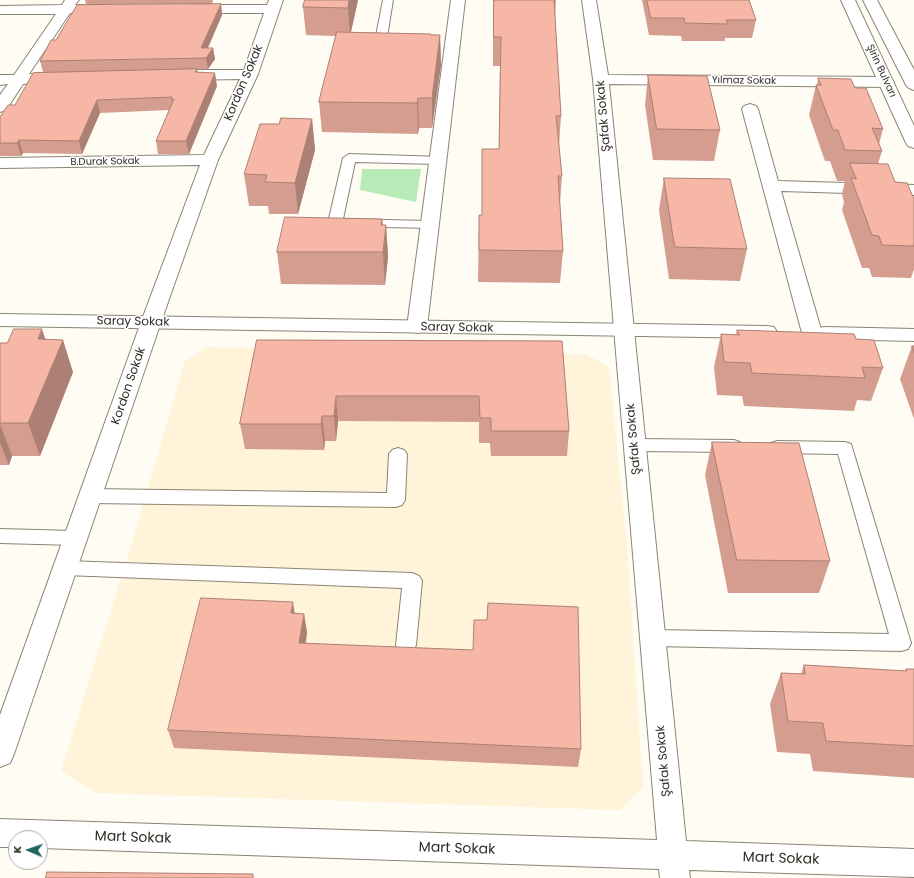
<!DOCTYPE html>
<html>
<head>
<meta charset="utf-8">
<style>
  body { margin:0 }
  #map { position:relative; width:914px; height:878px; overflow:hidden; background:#fffcf4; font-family:Poppins,sans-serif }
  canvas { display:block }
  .north { position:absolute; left:8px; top:830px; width:40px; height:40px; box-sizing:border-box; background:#fff; border:1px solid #acaba8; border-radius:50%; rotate:272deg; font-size:11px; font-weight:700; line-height:16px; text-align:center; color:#2f2d25 }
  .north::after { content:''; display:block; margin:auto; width:14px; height:18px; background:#1c665f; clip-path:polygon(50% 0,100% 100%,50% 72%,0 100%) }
</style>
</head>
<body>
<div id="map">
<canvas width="914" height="878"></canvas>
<div class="north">K</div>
</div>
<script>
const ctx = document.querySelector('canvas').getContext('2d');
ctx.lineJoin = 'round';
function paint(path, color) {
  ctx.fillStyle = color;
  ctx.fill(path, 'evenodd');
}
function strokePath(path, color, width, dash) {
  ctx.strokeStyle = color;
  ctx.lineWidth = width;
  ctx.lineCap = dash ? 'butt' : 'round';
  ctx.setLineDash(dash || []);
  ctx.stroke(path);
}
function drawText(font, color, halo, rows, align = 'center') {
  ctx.font = font + ' Poppins,sans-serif';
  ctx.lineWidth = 3;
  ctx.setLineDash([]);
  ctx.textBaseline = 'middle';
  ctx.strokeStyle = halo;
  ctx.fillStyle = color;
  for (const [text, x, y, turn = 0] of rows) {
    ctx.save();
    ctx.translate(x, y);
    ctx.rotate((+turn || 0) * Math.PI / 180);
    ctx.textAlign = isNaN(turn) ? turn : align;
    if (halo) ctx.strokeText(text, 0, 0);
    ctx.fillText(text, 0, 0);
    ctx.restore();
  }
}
paint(new Path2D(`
  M208 347 586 354 609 367 627 544 643 788 620 810 96 793 61 771 134 536 185 361Z`), '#fff4d9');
paint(new Path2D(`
  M362 169H421L416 202 360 190Z`), '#b7ecb9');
const lane = new Path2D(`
  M383 0H393L386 43 392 44 394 46C390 51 378 51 374 46Z
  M349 154 443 157 444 160 443 163 438 164 355 162 343 219 430 221 435 222 437 225 435 228 330 226 328 223 343 158Z
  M635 439 734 440 740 442 743 446 740 450 734 452 635 451 629 449 626 445 629 441Z
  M777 441 845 442 851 444 911 643 908 649 901 651 653 646 646 644 643 638 646 632 653 630 889 634 838 454 777 453 771 451 768 447 771 443Z
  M398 448 404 450 407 454 405 500 402 505 396 507 90 503 84 501 81 496 84 491 90 489 387 493 389 454 392 450Z
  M0 529 75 531 82 533 84 538 82 543 75 545 0 543Z
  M65 561 412 573 419 576 422 581 416 645 413 651 406 653 399 651 396 645 402 588 65 575 58 573 56 568 58 563Z`);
const street = new Path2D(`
  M65 0H79L75 5 109 6 111 9 109 12 104 13H70L29 74 64 75 67 78 64 81 23 84 6 110 0 112V95L8 84 0 85V75H14L56 14H0V6L62 5Z
  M269 0H283L258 74 218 160 161 322 14 754 10 763 0 767V715L141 322 200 165 0 168V158L204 155 240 79 185 80 180 78 177 75 180 72 185 70H244L264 13H192L187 12 185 9 187 6 192 5H267Z
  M451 0H465L427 327 424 331 417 333 410 331 407 327Z
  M582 0H596L608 75 886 77 891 79 894 82 891 85 886 87 609 84 686 841 914 849V877L689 870 690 878H660L659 869 40 848V838H16V847H0V819L657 840 593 79Z
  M750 104 756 106 758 109 778 181 914 185V195L781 191 822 333 819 338 812 339 805 338 802 333 742 109 744 106Z`);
const secondary = new Path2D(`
  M841 0H855L914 126V148L908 146 906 143Z
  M863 0H877L914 70V90L909 88 906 85Z
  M0 314 767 326 774 327 777 332 774 337 767 338 0 326Z
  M825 327 914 329V341L825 339 818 338 815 333 818 328Z`);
strokePath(lane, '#8b8472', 2);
strokePath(street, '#8b8472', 2);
strokePath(secondary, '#8b8472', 2);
paint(lane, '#fff');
paint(street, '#fff');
paint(secondary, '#fff');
paint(new Path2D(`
  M85 0H213L212 4H86Z
  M305 0H358L351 32 440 35 441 65 432 128H419L418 134 322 132 319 102 336 36 306 35 303 7Z
  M493 0H556L555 16 561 116 559 146 562 176 560 203 563 251 560 283 478 282 479 215H482V149H499L500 66H493Z
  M642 0H749L756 20 752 38H725V41H682L681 36 649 35Z
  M221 4 222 15 208 48H213L215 59 208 69H197L198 72 217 86 189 154H158L156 141 169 110 100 113 82 154 23 153 21 156H0V117L15 105 43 72 40 61 56 40Z
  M648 75 720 130 714 161 653 160 645 105Z
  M818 78 855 88 883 129 879 144 882 151 878 164 895 182 914 199V269L911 278 872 277 869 268H862L842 210 844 202 842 194 845 181H837L830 161H825L809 115 816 85H817Z
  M312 119 315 150 298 214H269L268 206H249L244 174 279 124Z
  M664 178 747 249 740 281 669 279 659 210Z
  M382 219 383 225H386L388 257 385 285 281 284 277 252Z
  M737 330 856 339 883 368 871 401 857 400 854 411 744 406 742 396 717 395 714 367 721 334 736 335Z
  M45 339 73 372 40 456H12L9 465H0V343H7Z
  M257 340 562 341 569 431 567 456H491L490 443H479V422L338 421 336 441H325L324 450 245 449 240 424Z
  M912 346H914V419L900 379Z
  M712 442 830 561 819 593H728L705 475Z
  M295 613 304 614 307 633 306 643 581 749 578 767 174 748 168 730Z
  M804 665 905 671 906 669H914V778L813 771 810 754 777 752 770 704 781 673 801 674Z`), '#d49d8f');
paint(new Path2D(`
  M349 0H358L350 36 348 8Z
  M221 4 222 15 203 59 201 48Z
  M440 35 441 65 432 128V98Z
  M213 48 215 59 208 69 206 58Z
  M215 73 217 86 189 154 186 141Z
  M418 98 419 128 418 134 417 103Z
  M97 100 100 113 82 154 79 141Z
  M312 119 315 150 298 214 295 183Z
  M19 140 23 153 21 156 17 143Z
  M382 219 384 248 386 225 388 257 385 285 381 225Z
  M42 329 53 362 38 339Z
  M63 340 73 372 40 456 28 423Z
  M336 396 338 421 336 441 334 416Z
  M322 416 325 441 324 450 321 424Z
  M0 424 12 456 9 465 0 443Z
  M293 602 296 622 291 613Z
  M304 614 307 633 302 662 299 643Z`), '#ac8074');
const building = new Path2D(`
  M305 0H349L348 8 303 7Z
  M494 0H554L561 116H556L562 176H558L563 251 479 250V215H482V149H499L501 37H494Z
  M647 0H749L756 20H726L728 24 685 23 684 18H651Z
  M221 4 201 48H213L206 58 40 61 51 40H56L77 5Z
  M337 32 431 34 430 35H440L432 98H418L417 103 319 102Z
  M197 69 195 72 215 73 186 141H156L174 99H171L172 97 97 100 79 141 19 140 17 143H0V117L8 105H15L33 73Z
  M648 75 707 76 720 130 657 129Z
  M818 78 851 79 855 88H866L883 129 872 128 882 151 845 150 838 130H833L816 85H821Z
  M281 118 312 119 295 183 265 182 267 175 244 174 260 124H279Z
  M850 163 888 164 895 182 907 183 914 199V246L882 245 879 236 872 235 851 178 856 179Z
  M664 178 730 179 747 249 675 247Z
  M285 217 382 219 381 225H386L383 252H277Z
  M14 329H42L38 339 63 340 28 423H0V343H7Z
  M737 330 854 334 856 339 874 340 883 368 862 367 865 378 752 373 750 363 724 362 721 334 739 335Z
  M257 340 562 341 569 431H491V418H480L479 396H336L334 416H322L321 424H240Z
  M912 346H914V352Z
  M712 442 799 443 830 561 737 560Z
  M201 598 293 602 291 613 304 614 299 643 473 650 474 620H487L488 603 578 607 581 749 168 730Z
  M804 665 907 671 906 669H914V746L826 741 823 723 788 721 781 673 805 674Z
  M47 872 253 874V878H46Z`);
paint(building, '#f6b7a6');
strokePath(building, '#ac8074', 1);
drawText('10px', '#2f2d25', '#fff', [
  ["Şirin Bulvarı",881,71,65],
  ["Yılmaz Sokak",744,81,1],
  ["B.Durak Sokak",105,162,-1]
]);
drawText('12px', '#2f2d25', '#fff', [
  ["Kordon Sokak",244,83,-67],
  ["Şafak Sokak",604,116,-95],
  ["Saray Sokak",133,322,1],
  ["Saray Sokak",457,328,1],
  ["Kordon Sokak",129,386,-71],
  ["Şafak Sokak",634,439,-95],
  ["Şafak Sokak",664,761,-95]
]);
drawText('14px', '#2f2d25', '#fff', [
  ["Mart Sokak",133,838,2],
  ["Mart Sokak",457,849,2],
  ["Mart Sokak",781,859,2]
]);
</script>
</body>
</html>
